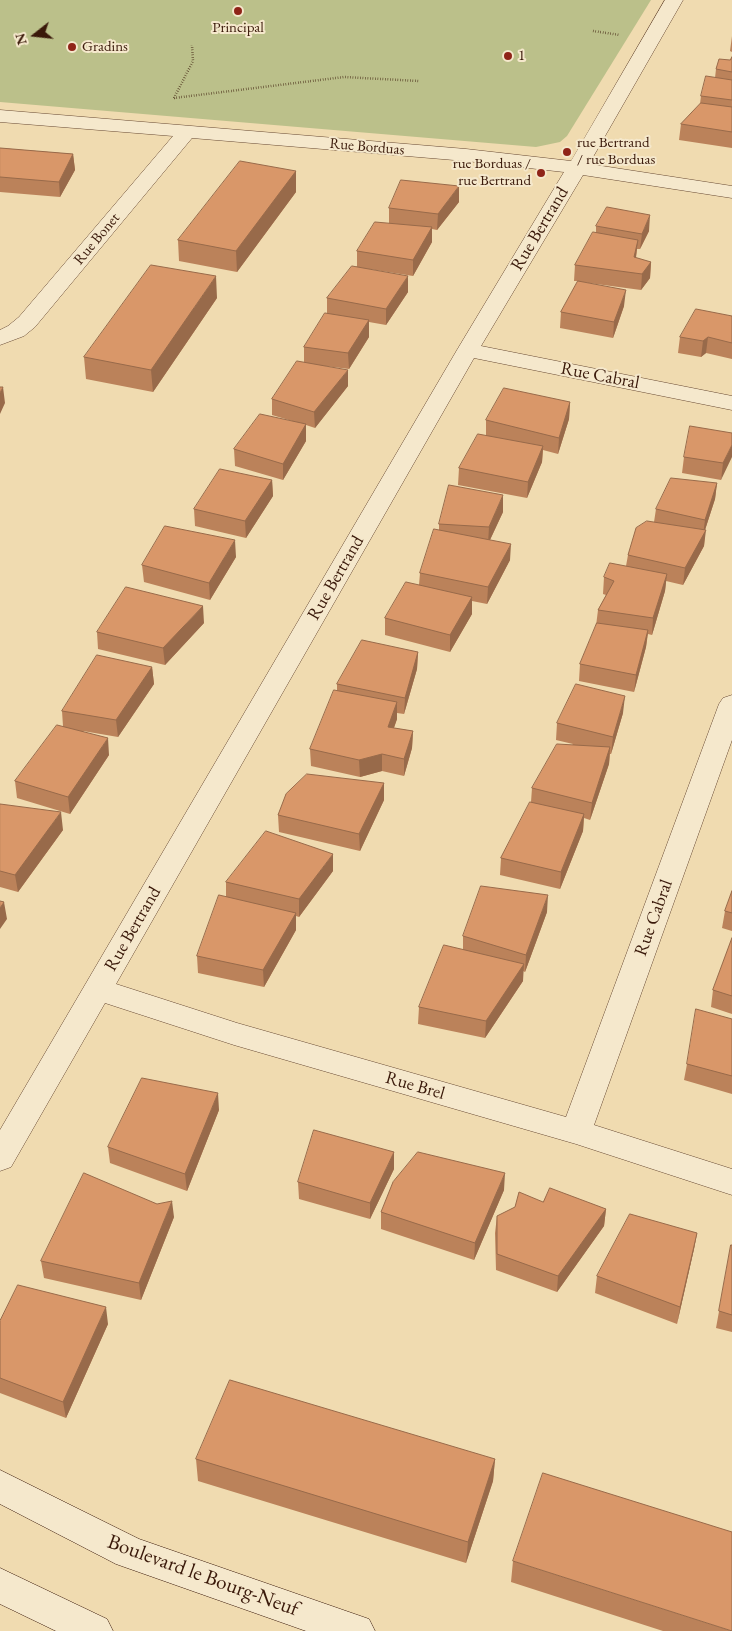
<!DOCTYPE html>
<html>
<head>
<meta charset="utf-8">
<style>
  body { margin:0 }
  #map { position:relative; width:732px; height:1631px; overflow:hidden; background:#f0dbb0; font-family:"EB Garamond",serif }
  canvas { display:block }
  .north { position:absolute; left:10px; top:10px; width:50px; height:50px; -webkit-text-stroke:4px #f5e8cc; paint-order:stroke; rotate:254deg; font-size:14px; font-weight:700; line-height:20px; text-align:center; color:#3a190a }
  .north::after { content:''; display:block; margin:auto; width:18px; height:22px; background:#3a190a; clip-path:polygon(50% 0,100% 100%,50% 72%,0 100%) }
</style>
</head>
<body>
<div id="map">
<canvas width="732" height="1631"></canvas>
<div class="north">N</div>
</div>
<script>
const ctx = document.querySelector('canvas').getContext('2d');
ctx.lineJoin = 'round';
function paint(path, color) {
  ctx.fillStyle = color;
  ctx.fill(path, 'evenodd');
}
function strokePath(path, color, width, dash) {
  ctx.strokeStyle = color;
  ctx.lineWidth = width;
  ctx.lineCap = dash ? 'butt' : 'round';
  ctx.setLineDash(dash || []);
  ctx.stroke(path);
}
function drawText(font, color, halo, rows, align = 'center') {
  ctx.font = font + ' "EB Garamond",serif';
  ctx.lineWidth = 4;
  ctx.setLineDash([]);
  ctx.textBaseline = 'middle';
  ctx.strokeStyle = halo;
  ctx.fillStyle = color;
  for (const [text, x, y, turn = 0] of rows) {
    ctx.save();
    ctx.translate(x, y);
    ctx.rotate((+turn || 0) * Math.PI / 180);
    ctx.textAlign = isNaN(turn) ? turn : align;
    if (halo) ctx.strokeText(text, 0, 0);
    ctx.fillText(text, 0, 0);
    ctx.restore();
  }
}
paint(new Path2D(`
  M0 0H651L567 136 560 142 536 147 0 102Z`), '#bbc08a');
const street = new Path2D(`
  M665 0H683L589 164 732 186V198L583 175 481 346 732 396V410L474 358 116 984 237 1023 566 1117 719 704 723 698 732 695V740L594 1125 732 1169V1195L576 1144 234 1045 105 1003 11 1167 0 1171V1130L457 350 564 172 466 161 192 138 35 327 24 336 0 345V330L8 326 19 317 173 136 0 122V110L466 149 571 161Z`);
const secondary = new Path2D(`
  M0 1470 139 1539 369 1619 375 1631H306L116 1564 0 1504Z
  M0 1568 107 1619 113 1631H56L0 1604Z`);
strokePath(street, '#684a34', 1);
strokePath(secondary, '#3a190a', 1);
strokePath(new Path2D(`
  M593 31 620 35
  M174 98 344 77 419 81
  M174 98 193 61 192 45`), '#3a190a', 2.5, [0.5, 2]);
paint(street, '#f5e8cc');
paint(secondary, '#f5e8cc');
paint(new Path2D(`
  M732 36V52L730 51Z
  M732 57V148L679 140 681 124 700 104 701 96 715 78 716 69 730 60Z
  M0 148 73 154 75 170 60 197 0 192Z
  M296 171V192L237 272 179 261 178 240Z
  M459 202 437 230 432 229V242L413 276 369 269 408 292 386 325 369 322V337L349 369 325 366 348 386 315 428 306 425V441L283 480 235 466 234 449 292 421 272 415V399L304 362V347L327 313V298L357 266V251L389 223V208Z
  M596 226 649 231 640 249H637L636 258 651 262 650 278 641 290 581 282 624 306 613 338 560 328 561 312 578 281H574L575 265 596 233Z
  M217 298 153 392 86 379 84 357Z
  M732 316V359L706 353 701 357 678 353 680 337Z
  M570 402 569 419 558 454 543 450 542 462 527 498 458 485 459 468 486 435V420Z
  M732 433 721 480 682 473 684 457Z
  M272 480 273 496 246 538 195 526 194 509Z
  M717 483 715 499 705 530 704 546 683 585 666 581 665 591 652 635 648 634 646 647 634 692 579 681 580 664 596 626 598 610 606 595 603 594 604 577 626 566 628 555 654 522 656 509Z
  M503 512 490 540 510 560 487 604 472 601V614L450 652 385 635V618L419 585 420 573 439 530V524Z
  M236 557 210 600 144 582 142 565Z
  M204 623 165 665 98 649 97 632Z
  M418 652 417 669 404 714 397 713V719L394 728 413 731 412 748 404 776 382 771 360 777 311 766 310 749 337 691V684Z
  M152 667 154 684 118 737 83 731 109 755 70 814 17 798 15 781 63 726 62 711Z
  M623 713 611 754H610L609 764 590 820 584 818 583 831 560 889 500 875 501 858 531 802 532 788 573 744 556 740 557 723Z
  M384 783V800L360 851 279 832 278 815Z
  M0 804 63 830 18 892 0 887Z
  M333 871 299 917 296 916V930L264 987 198 973 197 956 226 896V882Z
  M732 891V931L722 928 725 911Z
  M547 912 525 972 523 971V981L485 1038 418 1024 419 1007 463 949V936Z
  M732 938V1014L711 1007 713 990Z
  M732 1019V1094L684 1080 687 1064Z
  M219 1110 187 1191 110 1163 108 1147Z
  M394 1169 370 1219 299 1199 298 1182Z
  M504 1190 474 1260 381 1229V1212Z
  M543 1202 606 1209 604 1226 557 1292 496 1270 495 1233 497 1216Z
  M174 1217 141 1300 44 1278 41 1261Z
  M697 1233 694 1249 677 1324 595 1293 597 1276Z
  M731 1245H732V1332L716 1328Z
  M0 1321 108 1324 66 1418 0 1393Z
  M196 1459H495L493 1481 466 1563 198 1481Z
  M513 1561 732 1631H663L511 1582Z`), '#bb825a');
paint(new Path2D(`
  M73 154 75 170 60 197 59 182Z
  M296 171V192L237 272 236 251Z
  M459 186V202L437 230 438 214Z
  M650 215 649 231 640 249 642 234Z
  M432 227V242L413 276V260Z
  M638 240 636 256 633 273 634 257Z
  M651 262 650 278 641 290 642 274Z
  M216 276 217 298 153 392 151 370Z
  M408 276V292L386 325V309Z
  M626 290 624 306 613 338 614 322Z
  M369 320V337L349 369 348 353Z
  M708 337 706 353 701 357 703 341Z
  M348 370V386L315 428 314 412Z
  M3 387 5 403 0 414V393Z
  M570 402 569 419 558 454 559 438Z
  M306 424V441L283 480V464Z
  M732 445V457L721 480 723 463Z
  M543 446 542 462 527 498 528 482Z
  M272 480 273 496 246 538 245 521Z
  M717 483 715 499 704 533 706 530 704 546 683 585 685 568 703 535 705 520Z
  M503 495V512L488 544 489 527Z
  M235 540 236 557 210 600 209 583Z
  M511 544 510 560 487 604 488 587Z
  M667 574 665 591 652 635 653 618Z
  M472 597V614L450 652V635Z
  M203 606 204 623 165 665 163 648Z
  M648 630 646 647 634 692 636 675Z
  M418 652 417 669 404 714 405 698Z
  M152 667 154 684 118 737 116 720Z
  M625 696 623 713 611 754 613 737Z
  M397 702V719L388 744V727Z
  M413 731 412 748 404 776V759Z
  M108 738 109 755 70 814 68 797Z
  M610 747 609 764 590 820 592 803Z
  M382 754V771L360 777 359 760Z
  M384 783V800L360 851 359 834Z
  M61 812 63 830 18 892 15 875Z
  M584 814 583 831 560 889 561 872Z
  M333 854V871L299 917V899Z
  M548 895 547 912 525 972 526 955Z
  M4 902 7 919 0 929V908Z
  M296 913V930L264 987 263 970Z
  M524 964 523 981 485 1038 486 1021Z
  M218 1093 219 1110 187 1191 185 1174Z
  M394 1152V1169L370 1219V1203Z
  M505 1173 504 1190 474 1260 475 1243Z
  M172 1201 174 1217 141 1300 139 1283Z
  M606 1209 604 1226 557 1292 558 1276Z
  M697 1233 694 1249 677 1324 680 1307Z
  M106 1307 108 1324 66 1418 63 1402Z
  M495 1459 493 1481 466 1563 468 1542Z`), '#986a4a');
const building = new Path2D(`
  M732 57V72L716 69 719 59 730 60Z
  M706 76 732 80V100L701 96Z
  M701 103 732 107V132L681 124Z
  M0 148 73 154 59 182 0 177Z
  M240 161 296 171 236 251 178 240Z
  M401 180 459 186 438 214 389 208Z
  M607 207 650 215 642 234 596 226Z
  M375 222 432 227 413 260 357 251Z
  M593 232 638 240 634 257 651 262 642 274 575 265Z
  M151 265 216 276 151 370 84 357Z
  M352 266 408 276 386 309 327 298Z
  M578 281 626 290 614 322 561 312Z
  M696 309 732 316V343L708 337 703 341 680 337Z
  M325 313 369 320 348 353 304 347Z
  M297 361 348 370 314 412 272 399Z
  M0 387H3L0 393Z
  M504 388 570 402 559 438 486 420Z
  M260 414 306 424 283 464 234 449Z
  M690 426 732 433V445L723 463 684 457Z
  M478 434 543 446 528 482 459 468Z
  M220 469 272 480 245 521 194 509Z
  M671 478 717 483 705 520 656 509Z
  M449 485 503 495 489 527 439 524Z
  M647 521 706 530 685 568 628 555 636 528Z
  M165 526 235 540 209 583 142 565Z
  M434 529 511 544 488 587 420 573Z
  M610 563 667 574 653 618 598 610 614 581 604 577Z
  M406 582 472 597 450 635 385 618Z
  M126 587 203 606 163 648 97 632Z
  M597 623 648 630 636 675 580 664Z
  M362 640 418 652 405 698 337 684Z
  M97 655 152 667 116 720 62 711Z
  M576 684 625 696 613 737 557 723Z
  M334 690 397 702 388 727 413 731 404 759 382 754 359 760 310 749Z
  M57 725 108 738 68 797 15 781Z
  M557 744 610 747 592 803 532 788Z
  M307 774 384 783 359 834 278 815 286 794Z
  M530 802 584 814 561 872 501 858Z
  M0 804 61 812 15 875 0 871Z
  M266 831 333 854 299 899 226 882Z
  M481 886 548 895 526 955 463 936Z
  M732 891V913L725 911Z
  M219 895 296 913 263 970 197 956Z
  M0 901 4 902 0 908Z
  M732 938V996L713 990Z
  M444 945 524 964 486 1021 419 1007Z
  M696 1009 732 1019V1076L687 1064Z
  M142 1078 218 1093 185 1174 108 1147Z
  M314 1130 394 1152 370 1203 298 1182Z
  M418 1152 505 1173 475 1243 381 1212 393 1182Z
  M84 1173 157 1204 172 1201 139 1283 41 1261Z
  M550 1188 606 1209 558 1276 497 1254V1216L515 1207 519 1192 543 1202Z
  M630 1214 697 1233 680 1307 597 1276Z
  M731 1245H732V1315L719 1311Z
  M18 1285 106 1307 63 1402 0 1378V1321Z
  M230 1380 495 1459 468 1542 196 1459Z
  M543 1473 732 1532V1631L513 1561Z`);
paint(building, '#d99769');
strokePath(building, '#986a4a', 1);
for (const [x, y, r, color] of [
  [238,11,5,"#8f2418"],
  [72,47,5,"#8f2418"],
  [508,56,5,"#8f2418"],
  [567,152,5,"#8f2418"],
  [541,173,5,"#8f2418"]
]) {
  const dot = new Path2D();
  dot.arc(x, y, r, 0, 2 * Math.PI);
  ctx.fillStyle = color;
  ctx.fill(dot);
  strokePath(dot, '#f5e8cc', 2);
}
drawText('15px', '#3a190a', '#f5e8cc', [
  ["Principal",238,28,"center"],
  ["Gradins",82,47],
  ["1",518,56],
  ["rue Bertrand",577,143],
  ["/ rue Borduas",577,160],
  ["rue Borduas /",531,164,"right"],
  ["rue Bertrand",531,181,"right"]
], 'left');
drawText('15px', '#3a190a', '#f5e8cc', [
  ["Rue Borduas",367,147,5],
  ["Rue Bonet",97,239,-50]
]);
drawText('18px', '#3a190a', '#f5e8cc', [
  ["Rue Bertrand",540,229,-59],
  ["Rue Cabral",600,376,11],
  ["Rue Bertrand",336,578,-60],
  ["Rue Cabral",654,918,-70],
  ["Rue Bertrand",133,929,-60],
  ["Rue Brel",415,1086,16]
]);
drawText('21px', '#3a190a', '#f5e8cc', [
  ["Boulevard le Bourg-Neuf",203,1576,20]
]);
</script>
</body>
</html>
